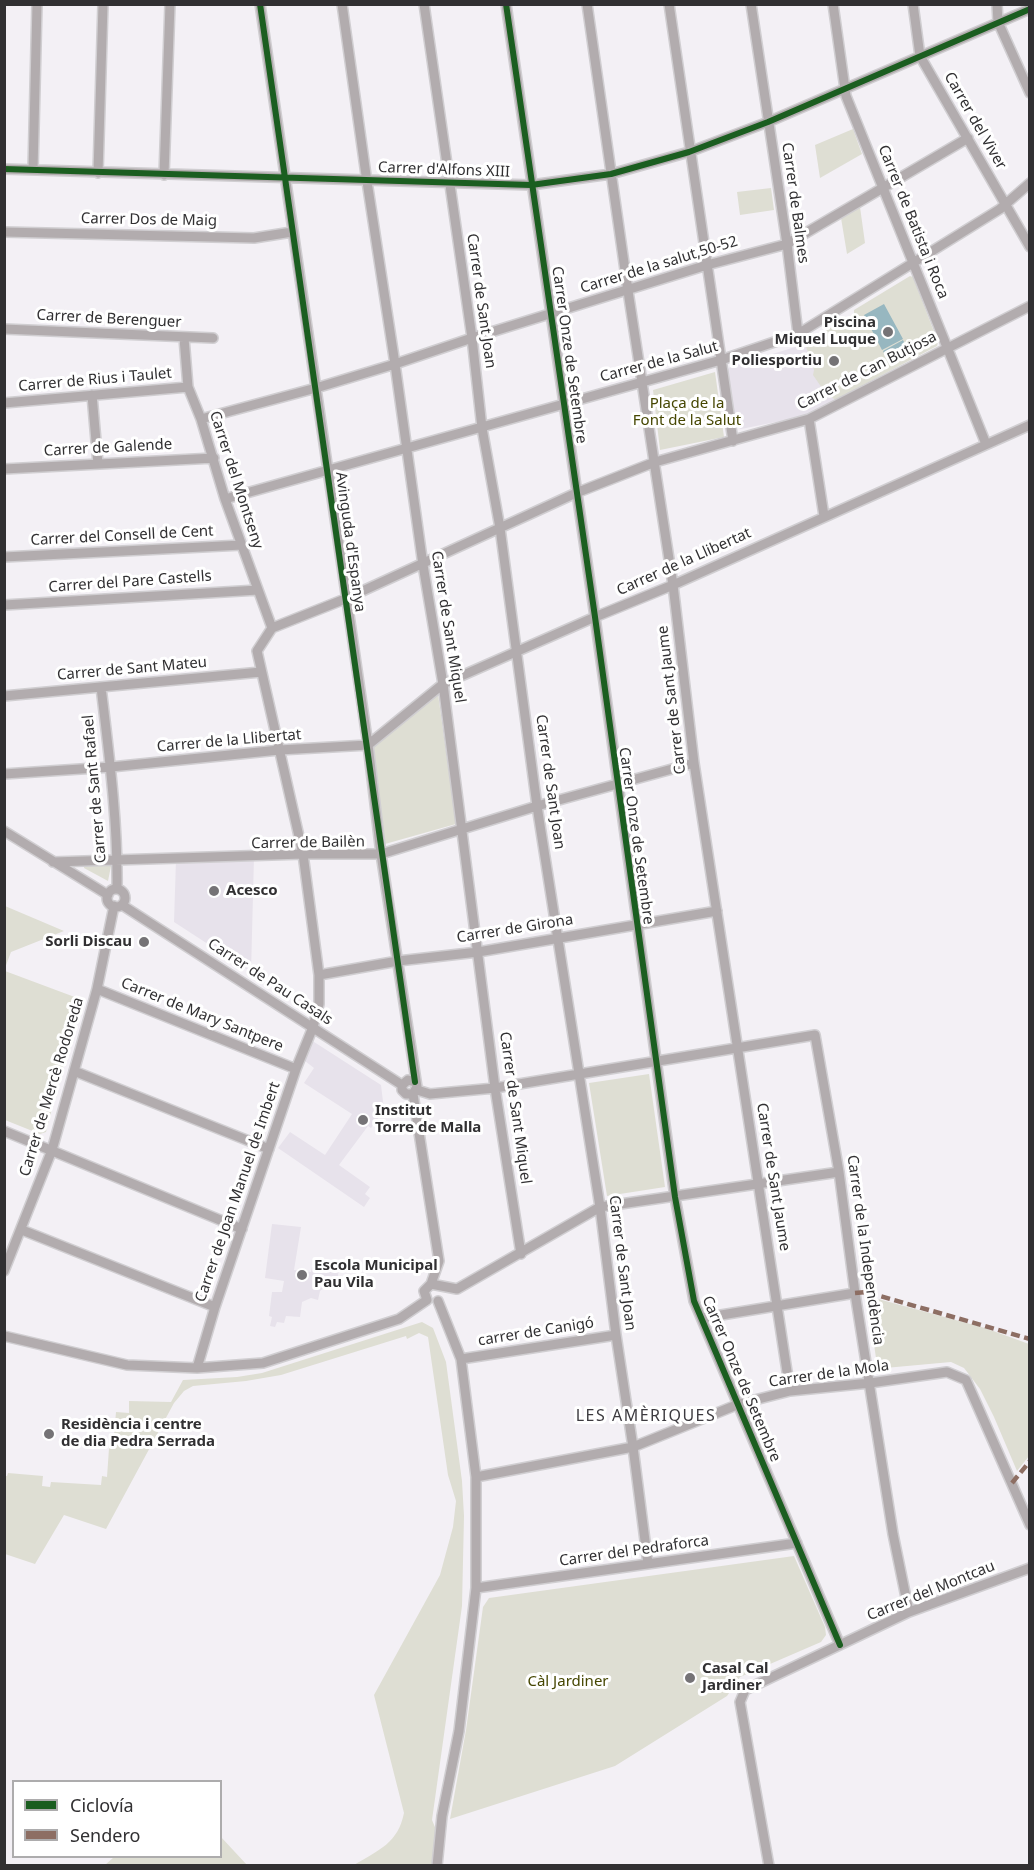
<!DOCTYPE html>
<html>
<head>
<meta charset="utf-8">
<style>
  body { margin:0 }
  #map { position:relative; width:1034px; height:1870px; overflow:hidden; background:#f3f0f5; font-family:"Noto Sans",sans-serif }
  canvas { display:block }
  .frame { position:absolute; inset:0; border:6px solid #313032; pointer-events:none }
  .legend { position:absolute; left:12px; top:1780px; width:210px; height:78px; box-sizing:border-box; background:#fff; border:2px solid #adacad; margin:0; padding:8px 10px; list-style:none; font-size:18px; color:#313032 }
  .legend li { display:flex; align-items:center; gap:12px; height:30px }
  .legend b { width:30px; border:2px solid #adacad }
</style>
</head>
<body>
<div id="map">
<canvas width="1034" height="1870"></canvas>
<div class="frame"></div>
<ul class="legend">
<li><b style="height:8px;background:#1b5e20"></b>Ciclovía</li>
<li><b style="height:8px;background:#8d6e63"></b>Sendero</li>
</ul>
</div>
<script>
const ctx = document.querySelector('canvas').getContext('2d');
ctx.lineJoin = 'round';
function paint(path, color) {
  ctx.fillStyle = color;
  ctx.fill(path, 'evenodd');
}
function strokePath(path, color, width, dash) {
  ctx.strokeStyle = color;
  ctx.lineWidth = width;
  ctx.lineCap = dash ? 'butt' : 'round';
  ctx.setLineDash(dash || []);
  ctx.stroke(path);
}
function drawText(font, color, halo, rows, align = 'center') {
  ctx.font = font + ' "Noto Sans",sans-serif';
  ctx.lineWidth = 6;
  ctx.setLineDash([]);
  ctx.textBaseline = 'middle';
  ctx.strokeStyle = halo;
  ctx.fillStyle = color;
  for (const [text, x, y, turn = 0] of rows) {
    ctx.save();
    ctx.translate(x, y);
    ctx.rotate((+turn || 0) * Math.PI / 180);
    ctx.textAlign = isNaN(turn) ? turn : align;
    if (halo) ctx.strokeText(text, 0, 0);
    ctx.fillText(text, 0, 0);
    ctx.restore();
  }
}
paint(new Path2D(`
  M805 344 822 388 835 400 801 417 741 429 736 427 727 370 730 367Z
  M254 857 251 972 174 922 176 860Z
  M311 1040 381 1085 384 1110 371 1128 368 1126 339 1165 370 1187 365 1194 370 1198 364 1207 278 1148 290 1132 325 1155 352 1114 304 1083 314 1068 305 1061Z
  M272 1224 301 1227 294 1270 311 1272 312 1267 321 1268 323 1260 339 1264 338 1277 320 1291 318 1300 311 1298 302 1302 300 1317 286 1316 284 1323 277 1322 275 1327 270 1326 272 1317 269 1316 272 1292H282L284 1281 265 1278Z`), '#e7e2eb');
paint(new Path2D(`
  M853 129 862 154 820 178 815 145Z
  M771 188 774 210 740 215 737 192Z
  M860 207 865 243 847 254 841 218Z
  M910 276 913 277 938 342 937 346 835 400 822 388 813 375 814 370 805 344 806 341 854 315V310Z
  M715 372 724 437 660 450 653 390Z
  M438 694 456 824 385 844 372 746Z
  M109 864 111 866 108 881 84 868V865Z
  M5 906 64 931 11 952 5 968Z
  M5 971 80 999 46 1132 40 1134 5 1120Z
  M649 1074 665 1187 607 1196 589 1083Z
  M867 1296 985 1328 1029 1344V1456L1017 1471 994 1417 980 1389 964 1368 951 1362 885 1368 876 1358Z
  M422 1322 433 1328 446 1362 462 1481 464 1516 462 1606 432 1820 437 1832 432 1865H354C379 1850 398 1843 404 1813L374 1695 440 1575 453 1527 456 1501 448 1475 428 1337 419 1333 407 1339 406 1336 281 1375 246 1381 193 1386 184 1391 174 1403 106 1529 64 1515 35 1564 5 1554 4 1476H7L8 1473 43 1476 42 1486 50 1487 51 1482 101 1485 102 1476 107 1477 110 1434 114 1435 116 1412 129 1413V1401L171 1402 183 1380 237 1377 262 1373Z
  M794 1556 825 1627 826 1635 821 1642 740 1677 727 1696 615 1766 450 1819 466 1730 483 1607 489 1598Z
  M221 1837 247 1865H105L114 1857 220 1856Z`), '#deded3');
paint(new Path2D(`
  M884 304 903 339 882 350 864 315Z
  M903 340 910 354 890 365 883 351Z`), '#97b7c0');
const minor = new Path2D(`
  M260 4 368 745 381 854 417 1087 413 1094
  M342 4 366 175 395 364 423 565 443 684 495 1088 521 1254
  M424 4 472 338 482 428 500 528 537 806 600 1207 616 1335 633 1447 648 1564
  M506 4 595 617 675 1197 694 1301 840 1645
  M587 4 628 291 673 585 694 763 790 1391
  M669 4 733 441
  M751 4 787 244 798 334
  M833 4 846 96 986 444
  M913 4 920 56 1030 247
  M997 4 998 22 1030 93
  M4 169 531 185 611 174 689 152 768 122 1030 9
  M33 170 37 4
  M98 173 103 4
  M164 175 170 4
  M4 232 254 238 292 232
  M4 329 213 338
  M184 338 188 387 201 419 225 499 272 628
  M92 395 98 464
  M4 403 188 387
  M201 419 316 388 395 364 472 338 707 265 787 244 968 138
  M809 419 824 516
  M4 469 214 458
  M225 499 721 360 798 334 1000 209 1030 183
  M4 557 242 545
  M4 605 258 590
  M101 687C109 754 118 822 117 889
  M4 696 261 672
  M4 774 111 767 279 750 368 745 443 684 595 617 673 585 1030 425
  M4 831 108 895
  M53 862 303 854H381L537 806 694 763
  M107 898a9 9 0 1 1 18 0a9 9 0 1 1-18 0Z
  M122 905 402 1085
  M319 975 398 961 478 952 717 911
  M97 989 296 1069
  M74 1071 269 1149
  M417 1090 430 1094 495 1088 815 1035 839 1172 855 1293 893 1534 909 1612
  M413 1094 439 1261 431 1284 424 1291 427 1300
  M413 1094H406L402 1090V1085L408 1080 415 1082
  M4 1131 242 1229
  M22 1230 215 1307
  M4 1271 52 1150 97 989 114 906
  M431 1284 457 1289 600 1207 839 1172
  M703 1318 855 1293
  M4 1336 127 1365 197 1368 263 1363 399 1319 427 1300
  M461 1359 616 1335
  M197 1368 215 1307 296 1069 313 1027 319 1004V975L303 854 257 651 272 628 345 599 576 493 655 462 809 419 1030 306
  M476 1477 633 1447 739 1404 790 1391 870 1383 947 1372 966 1380 1030 1525
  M476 1588 797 1543
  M437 1866 442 1816 459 1731 476 1588V1477L461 1359 438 1301
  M769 1866 740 1702 745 1690 909 1612 1030 1568`);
strokePath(minor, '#d0ced1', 12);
strokePath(minor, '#b2acae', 9);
strokePath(new Path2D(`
  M855 1293 866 1292 1030 1339
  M1012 1483 1030 1461`), '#8d6e63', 4.5, [9, 4.5]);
strokePath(new Path2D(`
  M260 4 415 1082
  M506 4 595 617 675 1197 694 1301 840 1645
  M4 169 531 185 611 174 689 152 768 122 1030 9`), '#1b5e20', 6);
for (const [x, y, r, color] of [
  [888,332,6,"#757376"],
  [834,361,6,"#757376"],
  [214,891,6,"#757376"],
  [144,942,6,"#757376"],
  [363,1120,6,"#757376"],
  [302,1275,6,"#757376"],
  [49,1434,6,"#757376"],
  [690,1678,6,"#757376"]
]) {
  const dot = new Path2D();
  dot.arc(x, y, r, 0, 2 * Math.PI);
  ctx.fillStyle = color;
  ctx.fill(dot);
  strokePath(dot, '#fff', 2);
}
drawText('15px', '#313032', '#fff', [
  ["Carrer del Viver",975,121,60],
  ["Carrer d'Alfons XIII",444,170,2],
  ["Carrer de Balmes",795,203,82],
  ["Carrer Dos de Maig",149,220,1],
  ["Carrer de Batista i Roca",913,222,68],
  ["Carrer de la salut,50-52",659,265,-17],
  ["Carrer de Sant Joan",481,301,82],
  ["Carrer de Berenguer",109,319,3],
  ["Carrer Onze de Setembre",569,355,82],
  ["Carrer de la Salut",659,362,-15],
  ["Carrer de Can Butjosa",867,371,-27],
  ["Carrer de Rius i Taulet",95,380,-5],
  ["Carrer de Galende",108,448,-3],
  ["Carrer del Montseny",236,480,72],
  ["Carrer del Consell de Cent",122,536,-3],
  ["Avinguda d'Espanya",350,542,82],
  ["Carrer de la Llibertat",684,562,-24],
  ["Carrer del Pare Castells",130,582,-4],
  ["Carrer de Sant Miquel",448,627,81],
  ["Carrer de Sant Mateu",132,669,-5],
  ["Carrer de Sant Jaume",672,700,-97],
  ["Carrer de la Llibertat",229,741,-5],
  ["Carrer de Sant Joan",550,782,82],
  ["Carrer de Sant Rafael",95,789,-95],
  ["Carrer Onze de Setembre",636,836,82],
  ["Carrer de Bailèn",308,843,-1],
  ["Carrer de Girona",515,929,-9],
  ["Carrer de Pau Casals",270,982,33],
  ["Carrer de Mary Santpere",202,1015,22],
  ["Carrer de Mercè Rodoreda",52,1087,-73],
  ["Carrer de Sant Miquel",515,1108,82],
  ["Carrer de Sant Jaume",773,1177,81],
  ["Carrer de Joan Manuel de Imbert",238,1192,-71],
  ["Carrer de la Independència",865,1250,82],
  ["Carrer de Sant Joan",622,1263,83],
  ["carrer de Canigó",536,1332,-9],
  ["Carrer de la Mola",829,1374,-8],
  ["Carrer Onze de Setembre",741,1379,67],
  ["Carrer del Pedraforca",634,1551,-8],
  ["Carrer del Montcau",931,1591,-22]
]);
drawText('bold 15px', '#313032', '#fff', [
  ["Piscina",876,323,"right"],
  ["Miquel Luque",876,340,"right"],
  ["Poliesportiu",822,361,"right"],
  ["Acesco",226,891],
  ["Sorli Discau",132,942,"right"],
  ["Institut",375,1111],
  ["Torre de Malla",375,1128],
  ["Escola Municipal",314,1266],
  ["Pau Vila",314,1283],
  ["Residència i centre",61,1425],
  ["de dia Pedra Serrada",61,1442],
  ["Casal Cal",702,1669],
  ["Jardiner",702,1686]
], 'left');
drawText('15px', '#464702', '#fff', [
  ["Plaça de la",687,404],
  ["Font de la Salut",687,421],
  ["Càl Jardiner",568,1682]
]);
ctx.letterSpacing = '1.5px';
drawText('16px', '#3c3a3f', '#fff', [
  ["LES AMÈRIQUES",646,1416]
]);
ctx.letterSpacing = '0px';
</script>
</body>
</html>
